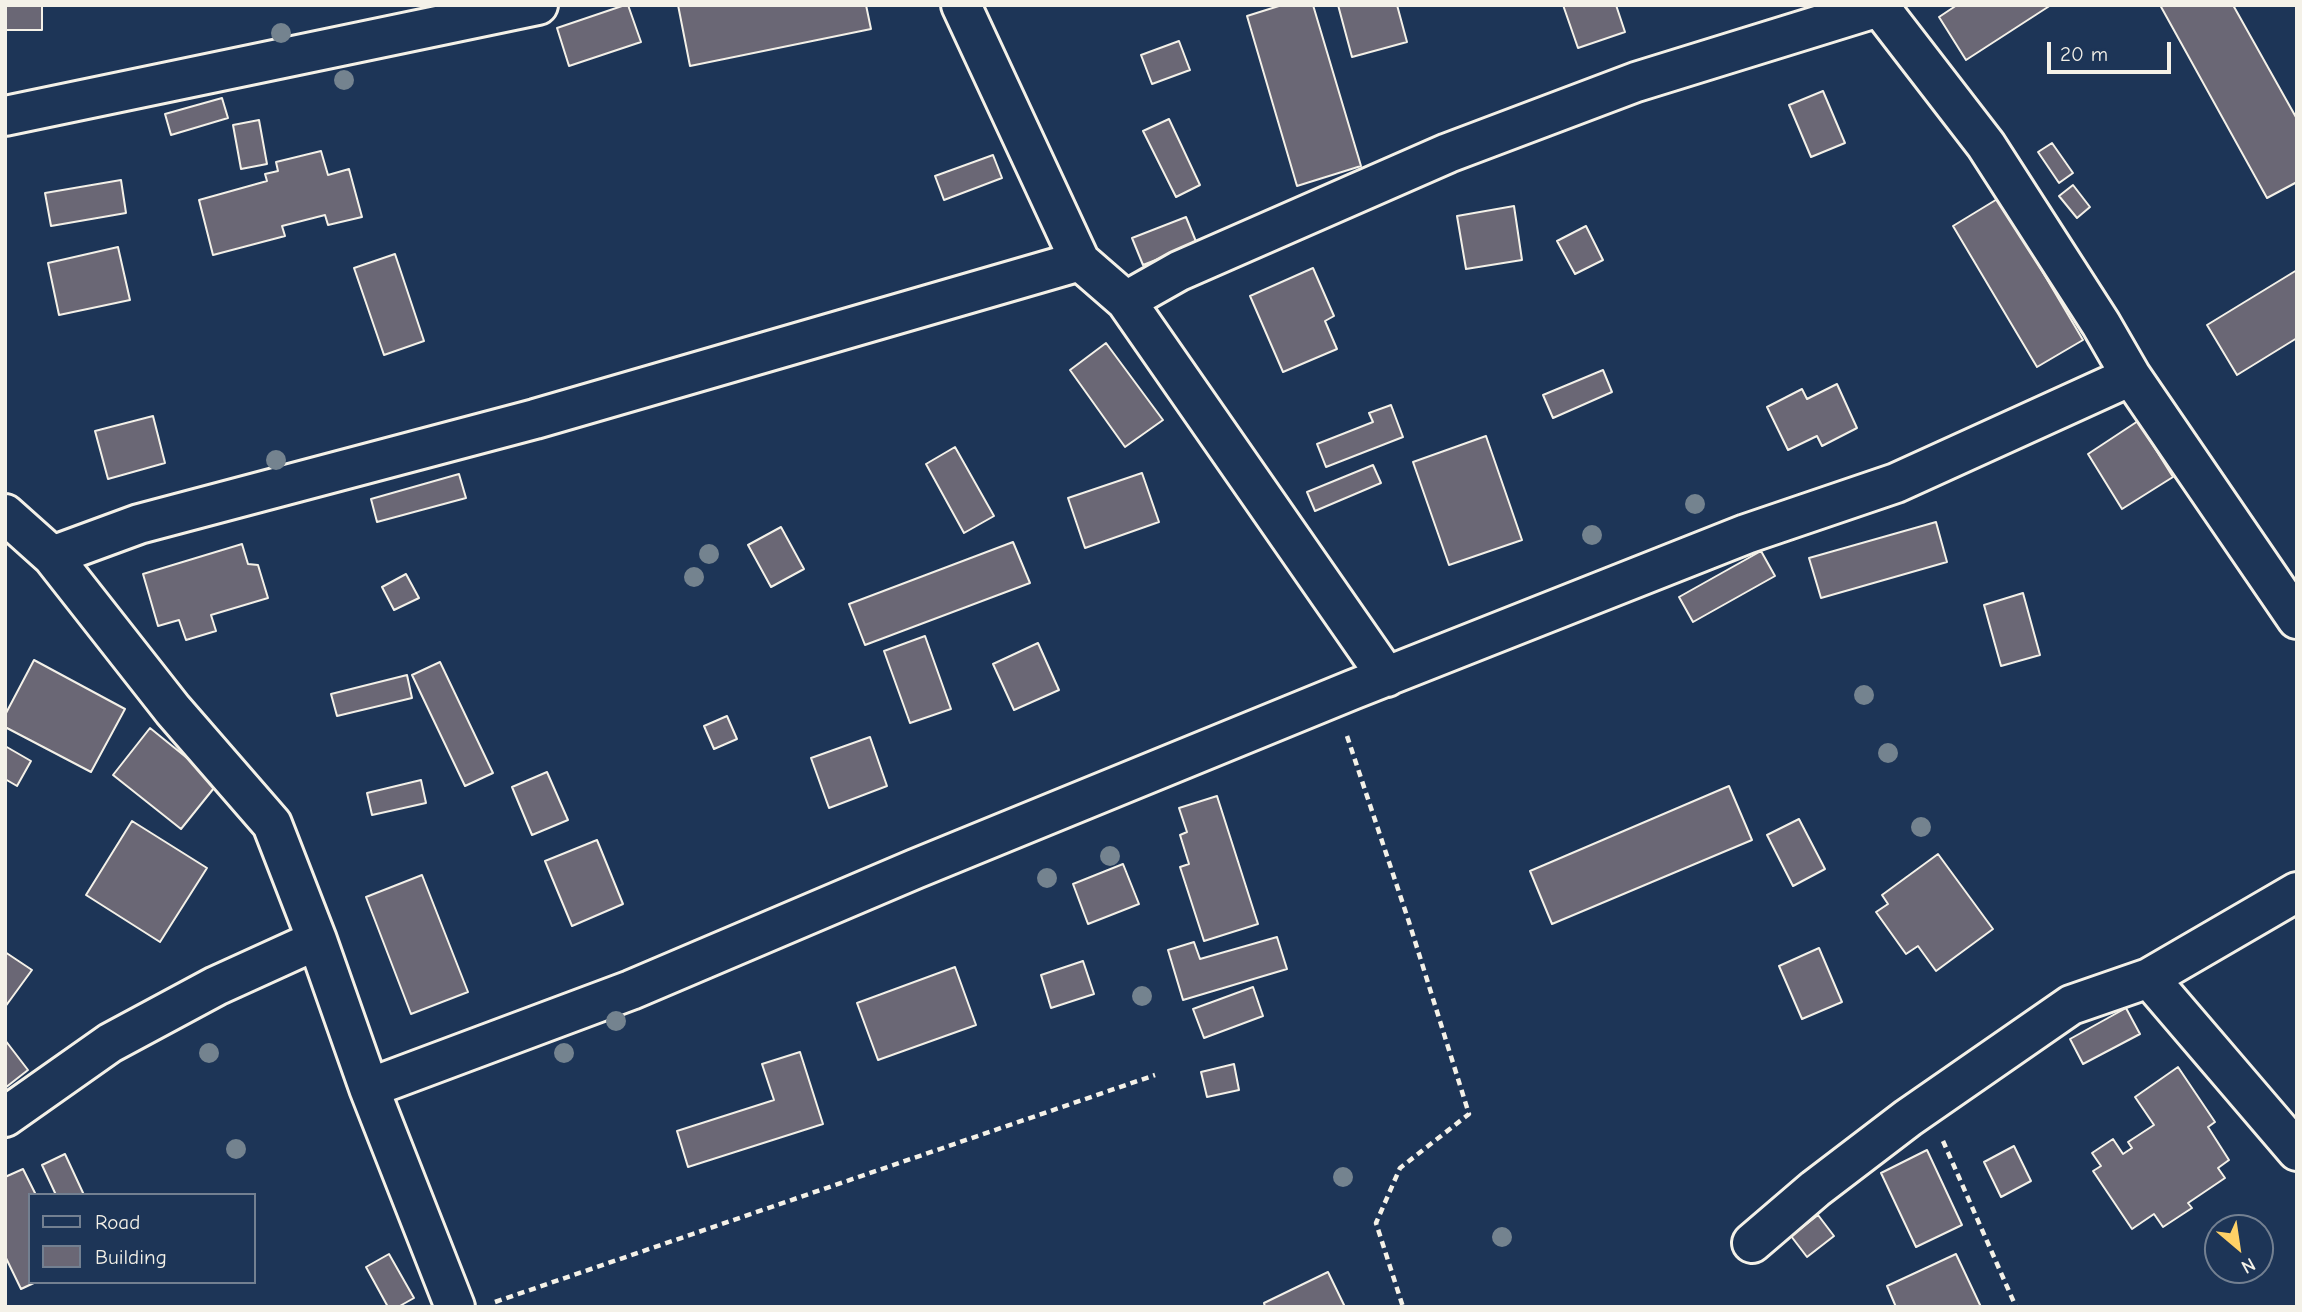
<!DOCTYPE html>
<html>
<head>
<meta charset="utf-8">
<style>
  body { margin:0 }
  #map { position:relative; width:2302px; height:1312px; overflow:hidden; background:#1d3557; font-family:"Comic Neue",sans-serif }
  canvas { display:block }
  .frame { position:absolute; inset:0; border:7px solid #f4f1e8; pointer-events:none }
  .legend { position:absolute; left:28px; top:1193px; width:228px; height:91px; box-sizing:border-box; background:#1d3557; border:2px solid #738091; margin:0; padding:9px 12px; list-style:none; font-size:21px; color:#f4f1e8 }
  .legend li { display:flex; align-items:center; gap:14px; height:35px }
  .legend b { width:35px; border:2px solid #738091 }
  .north { position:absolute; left:2204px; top:1214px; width:70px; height:70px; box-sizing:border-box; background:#1d3557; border:2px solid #738091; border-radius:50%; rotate:151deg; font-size:19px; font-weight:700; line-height:28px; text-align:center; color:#f4f1e8 }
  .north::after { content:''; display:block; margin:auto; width:24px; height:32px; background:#ffd166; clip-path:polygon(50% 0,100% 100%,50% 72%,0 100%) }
  .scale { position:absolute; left:2047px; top:42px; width:124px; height:32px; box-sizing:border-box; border:4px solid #f4f1e8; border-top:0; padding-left:9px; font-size:21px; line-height:24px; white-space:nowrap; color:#f4f1e8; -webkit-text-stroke:5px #1d3557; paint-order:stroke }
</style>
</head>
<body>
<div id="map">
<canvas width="2302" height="1312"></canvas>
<div class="frame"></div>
<ul class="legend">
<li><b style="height:9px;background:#1d3557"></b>Road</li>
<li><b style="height:19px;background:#6a6775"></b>Building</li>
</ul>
<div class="north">N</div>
<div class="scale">20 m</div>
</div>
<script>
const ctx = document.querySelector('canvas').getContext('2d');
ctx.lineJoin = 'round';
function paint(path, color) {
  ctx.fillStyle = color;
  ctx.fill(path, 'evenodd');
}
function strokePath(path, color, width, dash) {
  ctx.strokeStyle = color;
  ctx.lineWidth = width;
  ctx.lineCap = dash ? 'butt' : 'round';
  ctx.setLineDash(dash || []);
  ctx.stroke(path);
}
const building = new Path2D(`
  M5 5H42V30H5Z
  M625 5H628L641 42 569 66 557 28Z
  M678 5H866L871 29 690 66Z
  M1282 5H1313L1361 166 1297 186 1247 16Z
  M1338 5H1397L1407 42 1352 57Z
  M1563 5H1616L1625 32 1578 48Z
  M1957 5H2051L1966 60 1939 17Z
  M2160 5H2233L2297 119V182L2267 198Z
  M1179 41 1190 70 1152 84 1141 55Z
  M1823 91 1845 143 1811 157 1789 105Z
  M222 98 228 118 171 135 165 114Z
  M1169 119 1200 185 1176 197 1143 131Z
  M259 120 267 164 241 169 233 125Z
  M2052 143 2073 173 2059 183 2038 152Z
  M321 151 328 175 349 169 362 217 328 225 325 215 282 226 285 236 213 255 199 200 267 181 265 174 278 171 276 162Z
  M993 155 1002 178 944 200 935 176Z
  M121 180 126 213 51 226 45 193Z
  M2073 185 2090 207 2077 218 2059 196Z
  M1999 198 2083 340 2037 367 1953 226Z
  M1514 206 1522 260 1466 269 1457 216Z
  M1186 217 1197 244 1143 265 1132 238Z
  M1586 226 1603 260 1575 274 1557 241Z
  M118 247 130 300 59 315 48 263Z
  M395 254 424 341 384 355 354 268Z
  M1313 268 1334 316 1325 321 1337 349 1283 372 1250 296Z
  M2297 270V338L2237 375 2207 325Z
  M1106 343 1163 420 1125 447 1070 370Z
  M1603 370 1612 392 1553 418 1543 395Z
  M1837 384 1857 428 1822 446 1817 436 1788 450 1767 407 1802 389 1807 399Z
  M1391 405 1403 437 1326 467 1317 444 1373 422 1369 413Z
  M153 416 165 463 108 479 95 431Z
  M2138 421 2173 477 2122 509 2088 454Z
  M1486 436 1522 540 1449 565 1413 462Z
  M955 447 994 516 964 533 926 464Z
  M1373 465 1381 483 1315 511 1307 492Z
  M1142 473 1159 522 1085 548 1068 498Z
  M459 474 466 498 377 522 371 499Z
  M1936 522 1947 562 1821 598 1809 558Z
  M781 527 804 569 771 587 748 545Z
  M1013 542 1030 583 865 645 849 604Z
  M242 544 248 564 258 565 268 598 211 615 216 631 186 640 179 620 158 626 143 574Z
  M1761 551 1775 576 1693 622 1679 597Z
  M406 574 419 598 394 610 382 587Z
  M2023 593 2040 655 2001 666 1984 605Z
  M925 636 951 709 910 723 884 651Z
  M1038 643 1059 690 1014 710 993 664Z
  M34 660 125 709 91 772 5 727V715Z
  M440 662 493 773 465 786 412 675Z
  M407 675 412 698 337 716 331 694Z
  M727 716 737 739 714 749 704 726Z
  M150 728 218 783 181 829 113 775Z
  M870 737 887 786 829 808 811 758Z
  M5 746 31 761 17 786 5 779Z
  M547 772 568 820 532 835 512 787Z
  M421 780 426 803 372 815 367 793Z
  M1729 786 1752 840 1552 924 1530 871Z
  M1217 796 1258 924 1204 941 1180 867 1189 864 1180 835 1187 832 1179 808Z
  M1799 819 1825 869 1793 886 1767 835Z
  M132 821 207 868 160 942 86 895Z
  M597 840 623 904 572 926 545 861Z
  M1938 854 1993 929 1936 971 1918 946 1906 954 1876 912 1888 904 1882 895Z
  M1123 864 1139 904 1088 924 1073 884Z
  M422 875 468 992 411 1014 366 897Z
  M1277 937 1287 969 1183 1000 1168 950 1194 942 1200 959Z
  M1819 948 1842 1002 1802 1019 1779 966Z
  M5 952 32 970 5 1007Z
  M1083 961 1094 994 1051 1008 1041 975Z
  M955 967 976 1025 878 1060 857 1003Z
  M1253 987 1263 1016 1204 1038 1193 1009Z
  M2126 1008 2140 1034 2083 1064 2070 1039Z
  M5 1040 28 1070 5 1088Z
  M800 1052 823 1124 688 1167 677 1131 774 1100 762 1064Z
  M1234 1064 1239 1090 1207 1097 1201 1072Z
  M2178 1067 2215 1122 2208 1127 2229 1160 2218 1168 2225 1178 2188 1203 2192 1208 2163 1227 2154 1214 2132 1229 2093 1171 2101 1166 2092 1153 2113 1139 2123 1154 2132 1148 2128 1142 2154 1125 2135 1097Z
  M2014 1146 2031 1181 2001 1197 1984 1162Z
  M1927 1150 1962 1225 1916 1247 1881 1173Z
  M65 1154 84 1195H56L42 1165Z
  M23 1169 36 1195H30V1282H36L21 1289 5 1256V1177Z
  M1818 1215 1834 1236 1807 1257 1791 1236Z
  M389 1254 414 1298 398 1307H388L366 1267Z
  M1956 1254 1981 1307H1896L1887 1286Z
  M1328 1272 1345 1307H1265L1264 1303Z`);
paint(building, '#6a6775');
strokePath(building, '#f4f1e8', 2);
const minor = new Path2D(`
  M961 5 1080 261 1126 301
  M1878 5 1986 145 2101 324 2131 376 2297 619
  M5 116 538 5
  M5 514 52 556 173 710 272 824 317 940 369 1088 455 1307
  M52 556 139 524 535 419 1080 261
  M1387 677 1126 301 1179 271 1448 153 1636 82 1885 5
  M2149 978 2297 1151
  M369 1088 631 990 915 869 1352 690 1746 534 1896 483 2131 376
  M5 1117 110 1043 216 986 317 940
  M1752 1243 1815 1189 1908 1118 2071 1005 2149 978 2297 892`);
strokePath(minor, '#f4f1e8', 44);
strokePath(new Path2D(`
  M1347 736 1409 922 1469 1114 1400 1168 1376 1223 1403 1307
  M1943 1141 2016 1307
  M495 1302 1155 1075`), '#f4f1e8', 4.5, [7, 5]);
strokePath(minor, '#1d3557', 38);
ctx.fillStyle = '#74838f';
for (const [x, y] of [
  [281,33],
  [344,80],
  [276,460],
  [1695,504],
  [1592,535],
  [709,554],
  [694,577],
  [1864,695],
  [1888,753],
  [1921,827],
  [1110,856],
  [1047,878],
  [1142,996],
  [616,1021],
  [209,1053],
  [564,1053],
  [236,1149],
  [1343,1177],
  [1502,1237]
]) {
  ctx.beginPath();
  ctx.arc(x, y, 10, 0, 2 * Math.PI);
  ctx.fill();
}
</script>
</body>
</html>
